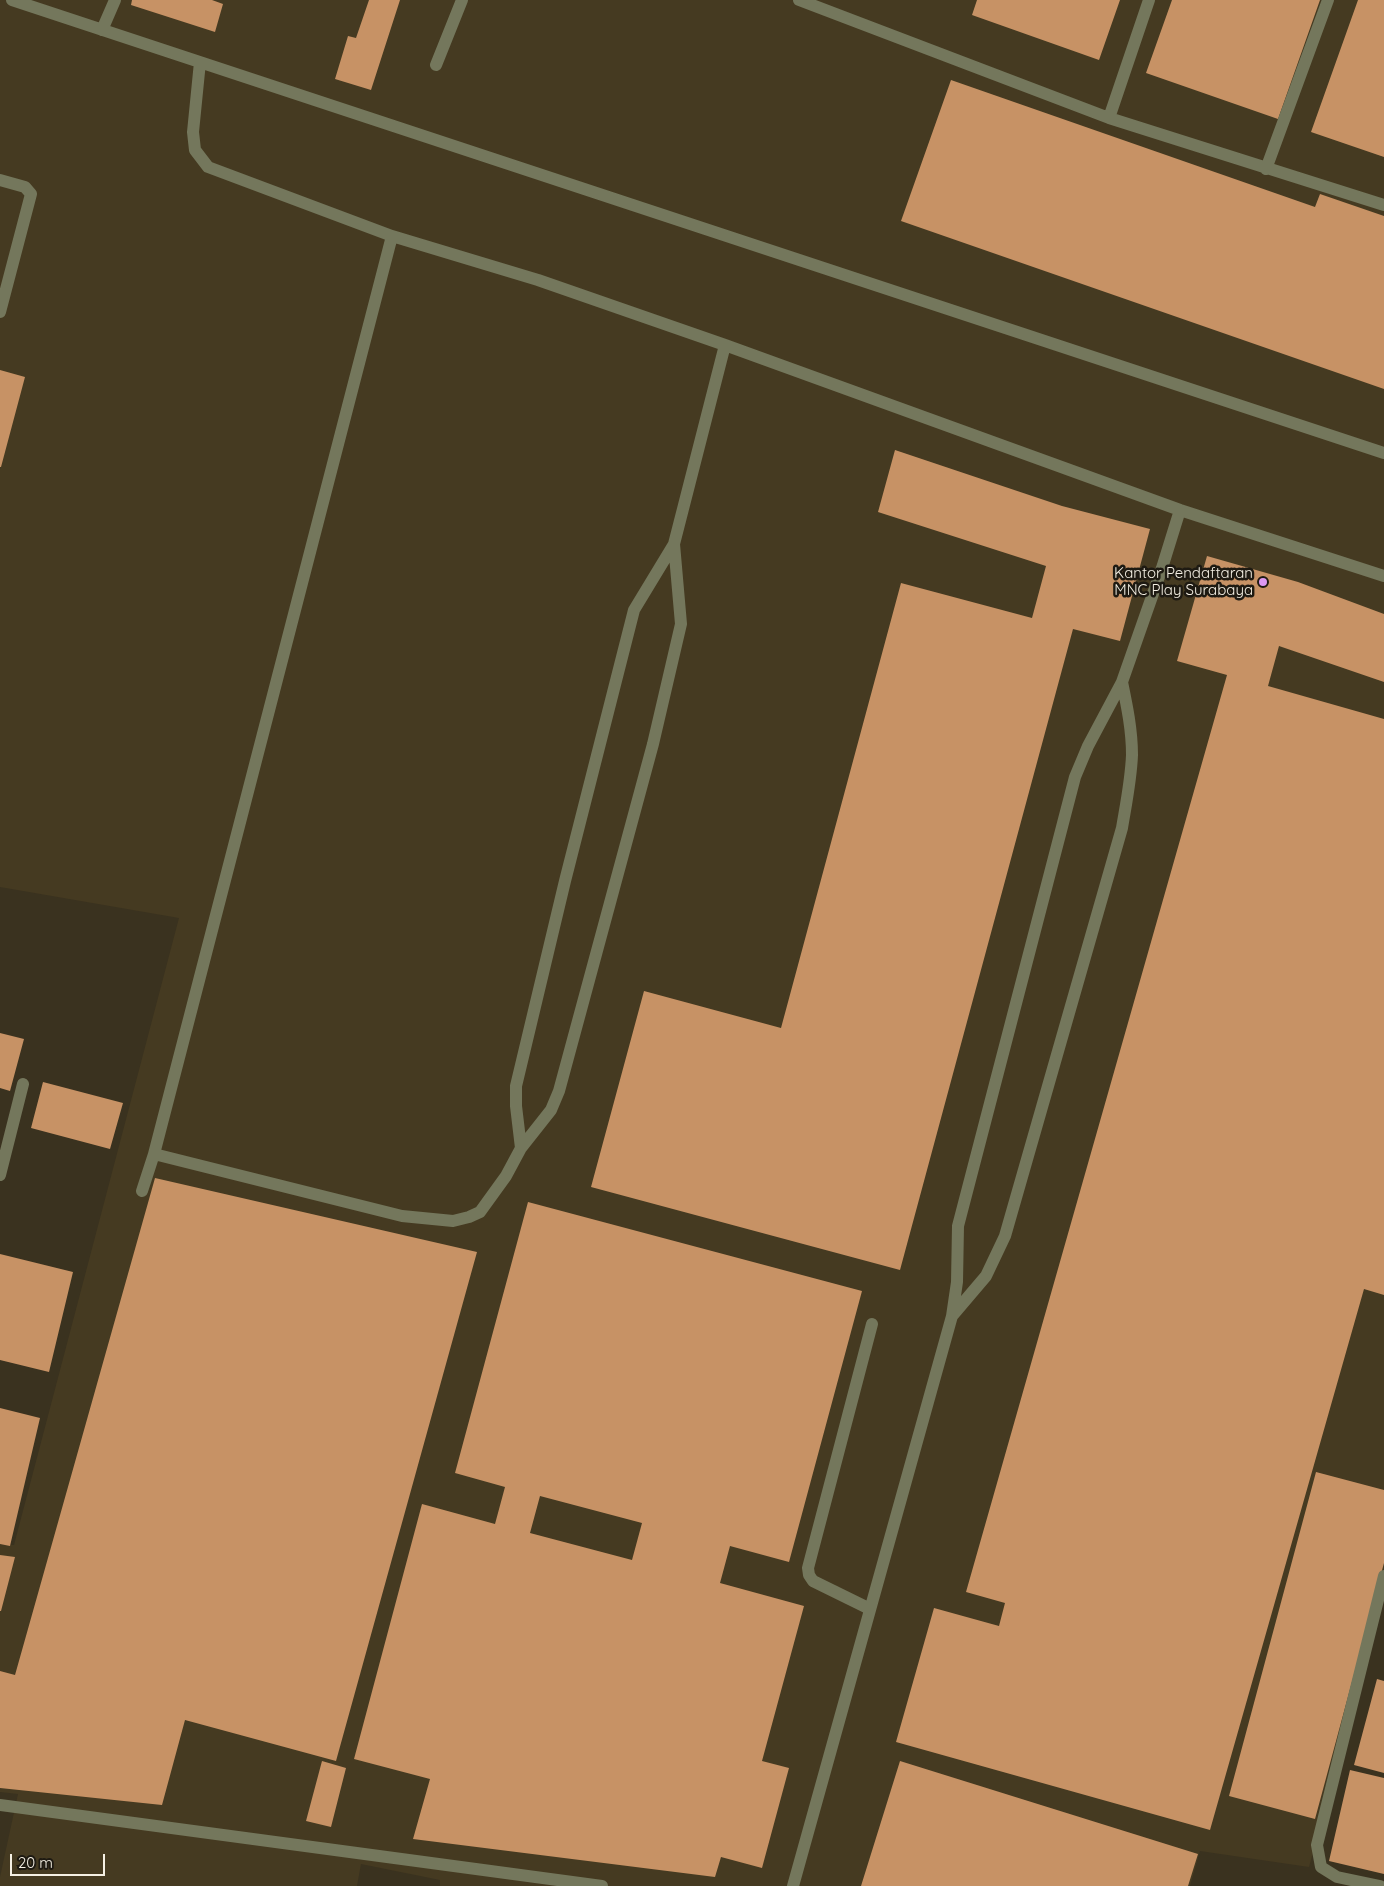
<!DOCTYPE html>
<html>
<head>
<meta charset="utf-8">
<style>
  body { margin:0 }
  #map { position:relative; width:1384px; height:1886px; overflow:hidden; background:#3a321f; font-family:Quicksand,sans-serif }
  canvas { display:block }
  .scale { position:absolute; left:10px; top:1854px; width:95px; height:22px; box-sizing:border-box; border:2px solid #f5f0e4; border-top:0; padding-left:6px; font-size:15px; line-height:18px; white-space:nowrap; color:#f5f0e4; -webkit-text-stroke:4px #1e1a12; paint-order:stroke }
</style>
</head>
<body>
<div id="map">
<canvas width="1384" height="1886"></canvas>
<div class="scale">20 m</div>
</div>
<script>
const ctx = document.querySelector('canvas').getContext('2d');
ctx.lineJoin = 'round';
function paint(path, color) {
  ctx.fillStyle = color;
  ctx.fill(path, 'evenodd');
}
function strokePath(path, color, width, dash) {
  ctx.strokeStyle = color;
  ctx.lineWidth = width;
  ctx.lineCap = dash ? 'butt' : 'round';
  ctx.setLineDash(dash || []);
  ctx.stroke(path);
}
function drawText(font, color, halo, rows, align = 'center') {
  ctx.font = font + ' Quicksand,sans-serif';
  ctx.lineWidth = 5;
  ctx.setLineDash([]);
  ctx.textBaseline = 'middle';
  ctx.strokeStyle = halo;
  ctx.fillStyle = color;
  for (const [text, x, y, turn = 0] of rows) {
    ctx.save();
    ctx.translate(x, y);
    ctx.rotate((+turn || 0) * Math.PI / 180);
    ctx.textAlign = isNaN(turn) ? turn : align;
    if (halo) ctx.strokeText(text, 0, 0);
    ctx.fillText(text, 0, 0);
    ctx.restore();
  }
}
paint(new Path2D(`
  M0 0H1384V1593L1309 1867 1200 1851 1190 1886H440V1880L361 1864 357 1886H0V1877L18 1794 0 1792V1544L14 1545 179 918 0 887Z`), '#453a21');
paint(new Path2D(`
  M132 0H212L223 4 215 32 131 5Z
  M369 0H400L371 90 335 79 348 36 356 38Z
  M977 0H1120L1099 60 972 15Z
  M1172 0H1320L1278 119 1146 73Z
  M1358 0H1384V157L1311 132Z
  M951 80 1315 207 1320 194 1384 216V389L901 221Z
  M0 370 25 377 1 467H0Z
  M895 450 1062 506 1150 529 1120 641 1073 629 900 1270 591 1187 644 991 781 1028 901 583 1032 618 1046 566 878 512Z
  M1207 556 1298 582 1384 614V682L1279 646 1268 686 1384 719V1295L1364 1289 1210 1830 896 1742 934 1608 999 1626 1005 1603 966 1592 1227 675 1177 661Z
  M0 1033 24 1039 10 1091 0 1088Z
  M43 1082 123 1103 110 1149 31 1128Z
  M155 1178 477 1252 336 1761 185 1720 162 1805 0 1788V1671L15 1675Z
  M528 1202 862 1291 789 1562 730 1546 720 1583 804 1606 762 1761 789 1768 762 1868 721 1857 715 1877 413 1839 430 1779 354 1759 422 1504 495 1524 505 1487 455 1473ZM540 1496 642 1523 632 1560 530 1533Z
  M0 1254 73 1272 49 1372 0 1360Z
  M0 1408 40 1418 10 1546 0 1544Z
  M1316 1472 1384 1490V1563L1315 1819 1229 1796Z
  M0 1555 15 1557 1 1611H0Z
  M1377 1679 1384 1681V1773L1354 1765Z
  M322 1761 346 1768 331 1827 306 1821Z
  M900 1761 1198 1854 1188 1886H861Z
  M1350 1770 1384 1778V1874L1329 1861Z`), '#c79265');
strokePath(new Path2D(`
  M12 0 1384 453
  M799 0 1109 118 1384 205
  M102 30 115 0
  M200 62 193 132 195 150 208 167 392 236 538 280 725 345 1180 510 1384 576
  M436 65 462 0
  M1109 118 1149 0
  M1266 169 1328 0
  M0 180 25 187 31 194 0 312
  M521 1148 516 1106V1086L565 881 634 610 674 544 725 345
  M154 1154 402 1216 453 1221 469 1217 480 1212 506 1176 521 1148 551 1110 559 1091 653 744 681 624 674 544
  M0 1175 23 1084
  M142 1191 154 1154 392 236
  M952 1316 986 1276 1005 1236 1122 828C1126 804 1131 780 1132 755 1132 730 1127 706 1122 682
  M870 1609 813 1581 809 1575 808 1568 872 1324
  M0 1805 602 1886
  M793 1886 952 1316 957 1282 958 1226 1075 777 1088 746 1122 682 1162 568 1180 510
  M1380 1886 1337 1877 1321 1867 1317 1845 1384 1576`), '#74775c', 12);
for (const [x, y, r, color] of [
  [1263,582,5,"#dd99f3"]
]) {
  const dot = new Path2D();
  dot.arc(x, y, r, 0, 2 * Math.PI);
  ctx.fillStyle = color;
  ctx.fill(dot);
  strokePath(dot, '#1e1a12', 2);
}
drawText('15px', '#f5f0e4', '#1e1a12', [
  ["Kantor Pendaftaran",1253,573],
  ["MNC Play Surabaya",1253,590]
], 'right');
</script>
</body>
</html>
